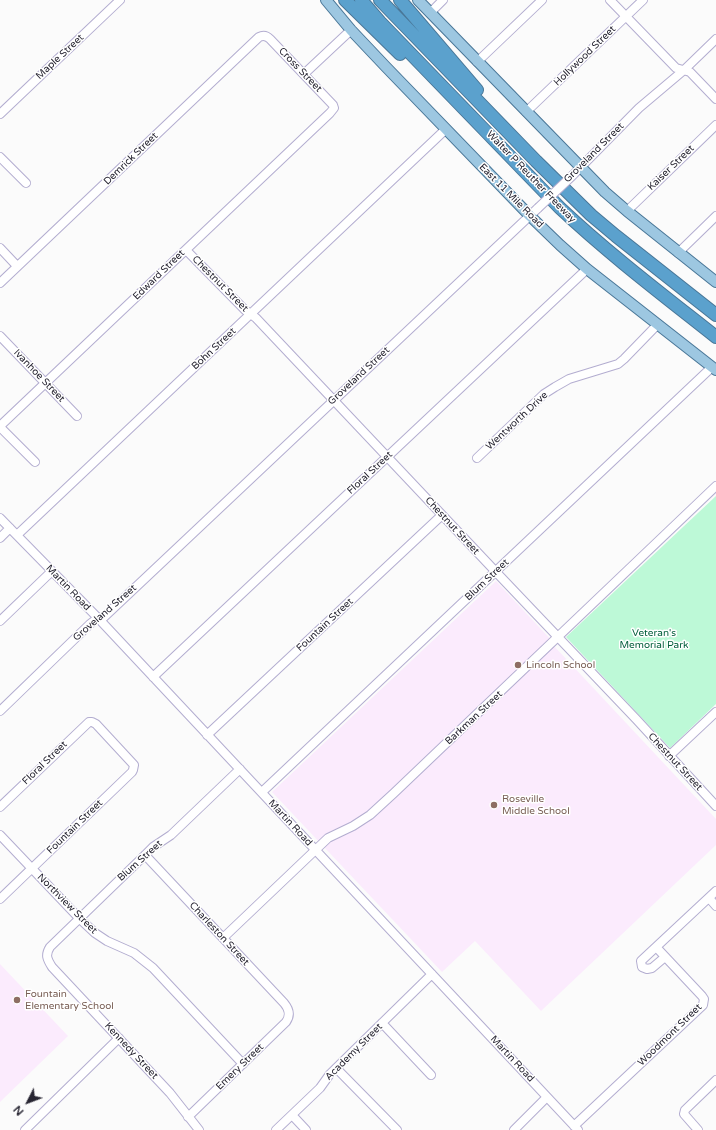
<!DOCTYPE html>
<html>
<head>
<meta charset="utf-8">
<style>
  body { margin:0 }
  #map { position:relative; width:716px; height:1130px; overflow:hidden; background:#fbfbfb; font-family:"Varela Round",sans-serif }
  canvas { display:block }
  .north { position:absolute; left:8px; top:1082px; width:40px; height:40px; -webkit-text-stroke:3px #fff; paint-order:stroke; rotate:228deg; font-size:11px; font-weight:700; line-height:16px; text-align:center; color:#272532 }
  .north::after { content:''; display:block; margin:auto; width:14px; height:18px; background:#272532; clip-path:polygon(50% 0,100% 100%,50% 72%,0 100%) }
</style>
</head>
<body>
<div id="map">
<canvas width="716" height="1130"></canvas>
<div class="north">N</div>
</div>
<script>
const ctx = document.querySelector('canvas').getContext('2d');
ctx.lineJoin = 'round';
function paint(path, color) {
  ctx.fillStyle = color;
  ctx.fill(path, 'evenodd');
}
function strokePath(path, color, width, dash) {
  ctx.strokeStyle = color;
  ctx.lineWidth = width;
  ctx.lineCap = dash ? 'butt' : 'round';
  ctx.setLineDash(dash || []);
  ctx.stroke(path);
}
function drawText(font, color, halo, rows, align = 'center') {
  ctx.font = font + ' "Varela Round",sans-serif';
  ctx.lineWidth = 3;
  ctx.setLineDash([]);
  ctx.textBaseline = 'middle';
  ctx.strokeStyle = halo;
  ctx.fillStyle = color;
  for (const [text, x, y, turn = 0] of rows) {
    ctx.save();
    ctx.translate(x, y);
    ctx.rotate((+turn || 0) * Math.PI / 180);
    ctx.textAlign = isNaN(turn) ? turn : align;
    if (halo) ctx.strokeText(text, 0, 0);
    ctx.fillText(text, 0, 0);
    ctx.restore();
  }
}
paint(new Path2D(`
  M496 581 555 644 554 646 716 819V845L541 1011 475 941 442 972 272 792Z
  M0 964 68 1036 0 1102Z`), '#fbebfd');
paint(new Path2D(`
  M716 496V704L670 748 566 637Z`), '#bdf9d7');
const minor = new Path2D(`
  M610 0 676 68 690 72 716 99
  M430 13 443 0
  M477 62 542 0
  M304 74 351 30
  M526 112 643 0
  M0 114 120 0
  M0 157 26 183
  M573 175 639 108 684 70 716 39
  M627 211 716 125
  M0 248 17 266
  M186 250 245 310 256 318 496 572 636 719 716 806
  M678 253 716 216
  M0 283 259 37C263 35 267 36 270 39L333 105 334 108 330 113 0 426
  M0 336 77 416
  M0 427 35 462
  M477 458 544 394 555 387 569 379 618 364 624 359 658 324
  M0 518 98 618 578 1130
  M17 535 446 129
  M0 538 10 528
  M0 621 52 571
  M153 677 587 269
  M0 711 90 624 98 618 104 617 538 208
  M207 735 442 515
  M669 756 716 712
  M262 792 712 367
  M0 807 89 722H92L96 724 134 765 133 770 132 772 0 899
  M0 835 79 918 95 933 107 941 134 953 153 968 243 1064
  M145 855 284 1003C289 1009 291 1015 286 1022L188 1117
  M709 898 716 906
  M223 938 328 838 353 826 370 815 394 793 716 486
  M656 947 641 961 642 967 647 969 652 968 665 957
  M382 1023 431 1075
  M336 1068 397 1130
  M292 1115 306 1130
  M574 1126 703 1005 704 999 702 996 656 947 716 891
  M25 1130 119 1038
  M199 1130 170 1093 52 967C47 959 45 955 50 947L145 855 153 847 171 835 240 769
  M276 1130 320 1088 330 1074 432 974
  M514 1130 547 1097
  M698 1130 684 1114 685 1110 716 1080`);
const major = new Path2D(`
  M326 0 351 30 386 67 530 216 560 245 587 269 716 370
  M418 0 605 192 627 211 716 282`);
const highway = new Path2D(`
  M345 0 400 54
  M361 0 380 22 560 208C609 254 663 295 716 337
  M380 0 536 161 591 215 616 236 716 315
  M400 0 477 90`);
strokePath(minor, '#b3add0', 10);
strokePath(major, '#497697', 12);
strokePath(highway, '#497697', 14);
strokePath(minor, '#fff', 8);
strokePath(major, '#9dc7e1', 10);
strokePath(highway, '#5ba1cd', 12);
const minorBridge = new Path2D(`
  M538 208 573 175`);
strokePath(minorBridge, '#b3add0', 10, []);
strokePath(minorBridge, '#fff', 8);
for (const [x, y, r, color] of [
  [518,665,4,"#8d6e63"],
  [494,805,4,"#8d6e63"],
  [17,1000,4,"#8d6e63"]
]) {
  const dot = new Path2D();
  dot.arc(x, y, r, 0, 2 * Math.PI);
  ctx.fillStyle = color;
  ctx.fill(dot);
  strokePath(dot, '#fff', 1.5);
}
drawText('10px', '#272532', '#fff', [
  ["Hollywood Street",585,56,-44],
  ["Maple Street",60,57,-43],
  ["Cross Street",300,70,46],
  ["Groveland Street",594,153,-45],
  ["Demrick Street",131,159,-44],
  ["Kaiser Street",671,168,-44],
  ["Walter P Reuther Freeway",531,177,46],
  ["East 11 Mile Road",511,196,45],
  ["Edward Street",159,275,-44],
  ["Chestnut Street",220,284,45],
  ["Bohn Street",214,349,-43],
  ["Ivanhoe Street",39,376,46],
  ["Groveland Street",359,376,-43],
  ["Wentworth Drive",517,421,-43],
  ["Floral Street",370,473,-43],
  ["Chestnut Street",452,526,47],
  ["Blum Street",487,580,-43],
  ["Martin Road",68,588,46],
  ["Groveland Street",105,613,-41],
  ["Fountain Street",325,625,-43],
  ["Barkman Street",474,718,-43],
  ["Chestnut Street",675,762,47],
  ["Floral Street",45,763,-44],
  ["Martin Road",290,823,47],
  ["Fountain Street",75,827,-44],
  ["Blum Street",140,861,-42],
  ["Northview Street",67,904,45],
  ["Charleston Street",219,934,47],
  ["Woodmont Street",670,1035,-44],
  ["Kennedy Street",131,1051,47],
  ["Academy Street",354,1052,-45],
  ["Martin Road",512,1059,47],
  ["Emery Street",240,1067,-44]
]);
drawText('10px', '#005d3a', '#fff', [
  ["Veteran's",654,633],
  ["Memorial Park",654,645]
]);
drawText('10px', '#785e54', '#fff', [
  ["Lincoln School",526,665],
  ["Roseville",502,799],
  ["Middle School",502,811],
  ["Fountain",25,994],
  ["Elementary School",25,1006]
], 'left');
</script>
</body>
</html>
